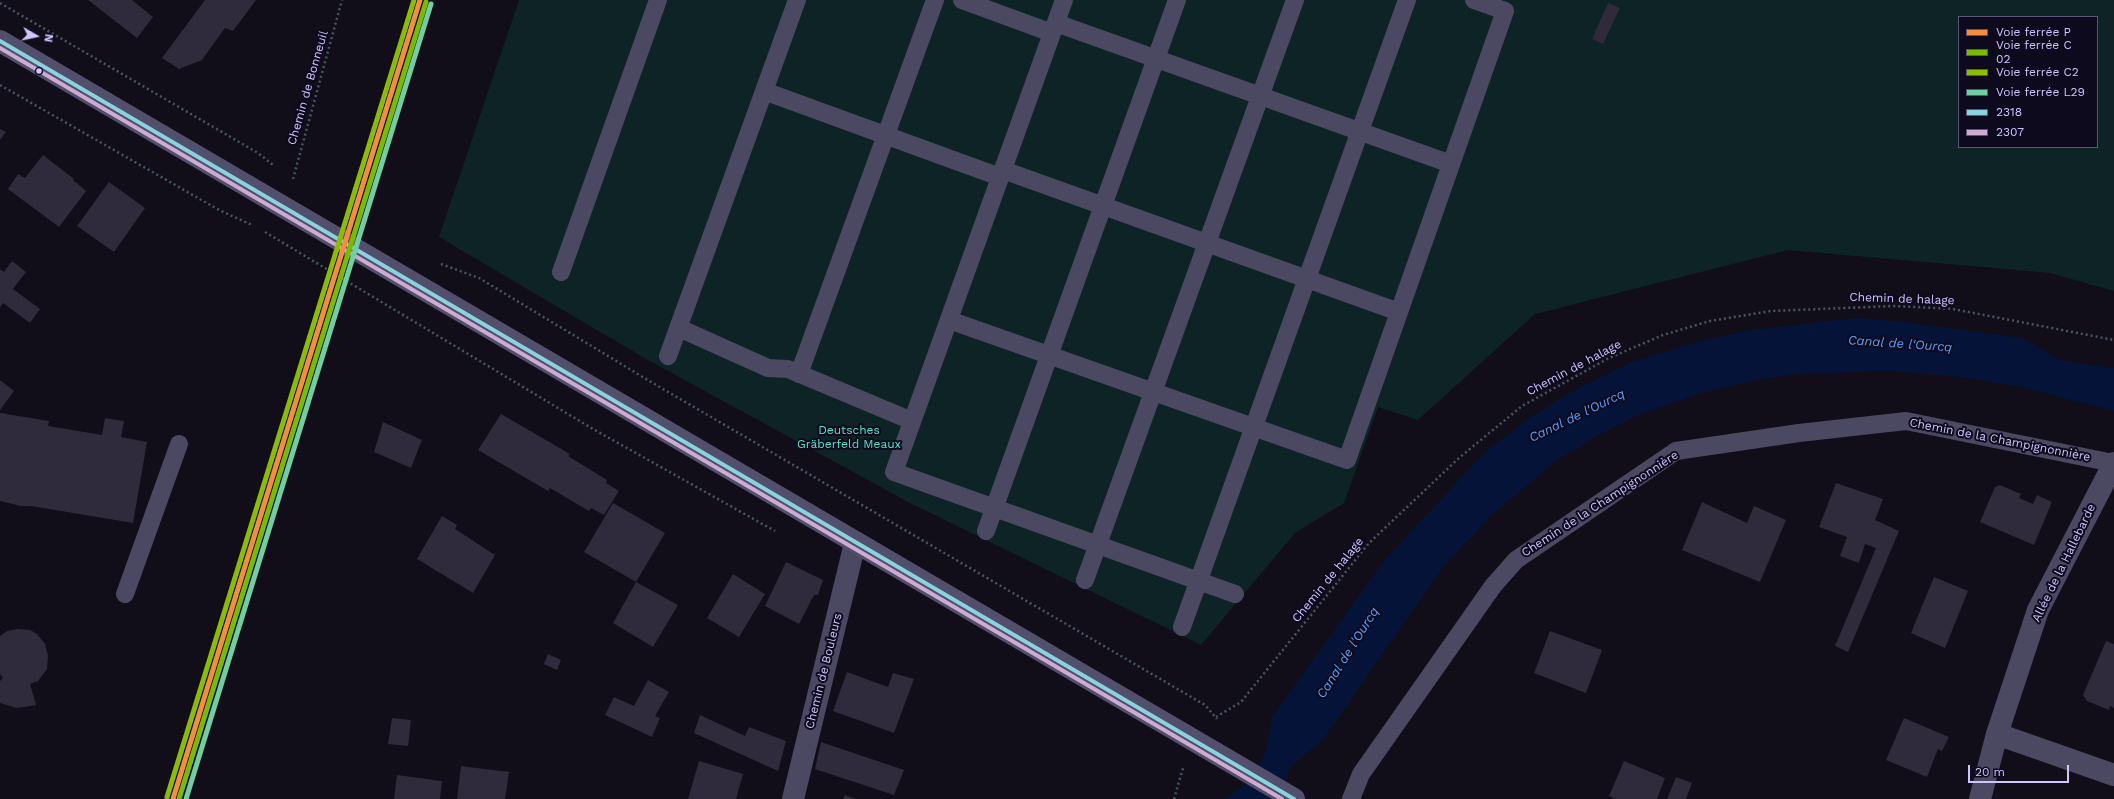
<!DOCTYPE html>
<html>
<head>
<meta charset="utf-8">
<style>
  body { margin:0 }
  #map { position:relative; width:2114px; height:799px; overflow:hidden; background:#110e19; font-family:"Work Sans",sans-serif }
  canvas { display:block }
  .legend { position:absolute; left:1958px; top:16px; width:140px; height:132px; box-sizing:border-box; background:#0e0a1d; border:1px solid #5c5577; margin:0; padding:5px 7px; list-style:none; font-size:12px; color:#d0c5ff }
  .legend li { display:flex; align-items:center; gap:8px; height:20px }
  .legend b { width:20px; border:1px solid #5c5577 }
  .north { position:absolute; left:16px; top:16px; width:40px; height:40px; -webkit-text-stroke:3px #0e0a1d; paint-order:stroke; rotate:99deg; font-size:11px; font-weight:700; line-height:16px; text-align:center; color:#d0c5ff }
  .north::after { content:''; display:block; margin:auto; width:14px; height:18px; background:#d0c5ff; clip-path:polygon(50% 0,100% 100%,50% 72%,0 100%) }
  .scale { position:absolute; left:1968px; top:765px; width:101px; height:18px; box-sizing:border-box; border:2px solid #d0c5ff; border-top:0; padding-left:5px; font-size:12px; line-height:14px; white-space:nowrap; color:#d0c5ff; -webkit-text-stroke:3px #0e0a1d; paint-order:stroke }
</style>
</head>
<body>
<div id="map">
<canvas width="2114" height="799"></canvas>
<ul class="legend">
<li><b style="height:5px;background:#f28e42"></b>Voie ferrée P</li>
<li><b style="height:5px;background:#79bb02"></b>Voie ferrée C 02</li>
<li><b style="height:5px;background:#8cbc00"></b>Voie ferrée C2</li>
<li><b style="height:5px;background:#71cea3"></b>Voie ferrée L29</li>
<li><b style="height:5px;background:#8ad3de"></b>2318</li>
<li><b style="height:5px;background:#ceacd2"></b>2307</li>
</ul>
<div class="north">N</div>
<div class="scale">20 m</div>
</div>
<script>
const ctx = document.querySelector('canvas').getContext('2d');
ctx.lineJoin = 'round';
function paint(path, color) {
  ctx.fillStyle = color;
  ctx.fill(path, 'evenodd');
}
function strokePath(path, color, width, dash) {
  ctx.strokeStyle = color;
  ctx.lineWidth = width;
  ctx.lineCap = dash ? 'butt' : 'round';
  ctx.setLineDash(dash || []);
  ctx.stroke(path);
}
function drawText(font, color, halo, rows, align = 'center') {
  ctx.font = font + ' "Work Sans",sans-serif';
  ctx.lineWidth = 4;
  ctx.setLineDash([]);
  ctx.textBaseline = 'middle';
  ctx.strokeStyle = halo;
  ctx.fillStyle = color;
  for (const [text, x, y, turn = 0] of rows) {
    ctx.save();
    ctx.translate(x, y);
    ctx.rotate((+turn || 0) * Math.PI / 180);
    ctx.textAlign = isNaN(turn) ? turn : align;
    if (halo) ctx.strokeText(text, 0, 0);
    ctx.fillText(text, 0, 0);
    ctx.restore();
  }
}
paint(new Path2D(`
  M519 0H2114V291L2050 273 1788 250 1535 314 1418 420 1378 407 1344 503 1295 533 1201 645 910 503 646 359 439 237ZM1959 17H2097V147H1959Z`), '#0d2325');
paint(new Path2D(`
  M1856 318 1905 322 2023 338 2058 360 2114 368V411L2017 386 1952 376 1888 371 1798 374 1755 380 1698 394 1636 416 1595 437 1556 461 1493 514 1443 567 1322 741 1292 765 1276 799H1225L1252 779 1266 750 1272 717 1383 562 1482 455 1529 418 1576 389 1630 363 1693 343 1751 330Z`), '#061338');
paint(new Path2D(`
  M88 0H132L153 17 137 38Z
  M205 0H256L233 31 225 28 202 60 179 69 162 58Z
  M1608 3 1620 8 1603 44 1592 39Z
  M0 129 6 132 0 140Z
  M43 155 74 179 73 180 86 191 59 227 8 189 18 174 25 178Z
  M109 182 145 208 114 252 77 226Z
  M12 261 26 272 13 289 40 309 30 323 3 303 0 308V269L4 272Z
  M0 380 14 391 0 410Z
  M0 413 49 421 48 426 102 435 105 418 124 421 121 437 147 442 133 523 31 506H21L0 501Z
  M501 414 570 454 568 456 607 480 606 483 619 491 604 515 591 508 589 511 550 488 548 491 478 450Z
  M383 422 422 440 411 468 374 452Z
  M1836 483 1883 499 1875 520 1899 531 1848 652 1835 646 1876 548 1865 544 1859 563 1840 556 1847 537 1819 527Z
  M2000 485 2021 494 2019 498 2033 504 2037 495 2052 502 2034 545 1980 522 1995 487Z
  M1702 502 1747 523 1754 506 1786 520 1760 582 1682 550Z
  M613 503 665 533 636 582 678 605 653 647 613 623 636 582 584 552Z
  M442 516 457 525 455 529 495 555 473 593 417 559Z
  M786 562 823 580 818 595H814L799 624 765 606Z
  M733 574 765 594 739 637 707 618Z
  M1934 577 1968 591 1945 648 1911 633Z
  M17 629 30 630 37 634 45 644 48 656 47 669 38 681 30 684 36 705 17 708 0 703V681L3 678 0 674V636L7 631Z
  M1550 631 1602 650 1586 693 1534 673Z
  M2106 641 2114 644V708L2110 706 2109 710 2087 701 2083 695Z
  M548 654 561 660 557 670 544 664Z
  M847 672 888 687 893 673 914 679 894 733 833 711Z
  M648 680 669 692 655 716 660 718 652 737 605 715 614 697 634 706Z
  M700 715 745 736 749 727 786 741 778 771 694 733Z
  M392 718 411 720 408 746 388 744Z
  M1904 718 1949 737 1942 751 1938 749 1927 777 1886 760Z
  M821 742 904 770 894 795 815 769Z
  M699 761 743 774 736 799H688Z
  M1624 761 1665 778 1657 799H1616L1609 796Z
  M461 766 509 772 505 799H457Z
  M397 775 442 781 440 799H394Z
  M1676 777 1692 783 1686 799H1667Z
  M845 795 856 799H843Z`), '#2f2a3c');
strokePath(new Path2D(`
  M0 3 258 153 273 165
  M0 85 219 210 252 225
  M293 179 342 0
  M265 232 593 429 775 531
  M441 264 479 278 651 382 1205 705 1217 719
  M1216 717 1241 702 1369 543 1459 458 1522 406 1609 358 1663 335 1710 321 1771 311 1893 306 1953 309 2114 340
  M1174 799 1183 768`), '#475667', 2.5, [2, 3]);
strokePath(new Path2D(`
  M962 0 1052 33
  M1064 0 894 472 1235 594
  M1056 23 1451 164
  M764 91 1000 177
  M1003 170 1399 312
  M561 272 658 0
  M949 320 1347 460 1505 11 1474 0
  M679 328 768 368 788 369 912 421
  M668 356 797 0
  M799 374 935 0
  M986 531 1177 0
  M1085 580 1295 0
  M125 594 179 444
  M1182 627 1407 0
  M1351 799 1361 774 1493 586 1516 560 1676 451 1799 433 1906 421 2113 463`), '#4b4862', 18);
strokePath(new Path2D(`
  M1997 734 2114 775
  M793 799 855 543
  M1980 799 1997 734 2038 610 2114 463`), '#4b4862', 22);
strokePath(new Path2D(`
  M0 41 1294 799`), '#524f6d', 22);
strokePath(new Path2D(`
  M0 41 1294 799`), '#8ad3de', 4);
strokePath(new Path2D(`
  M0 48 1282 799`), '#ceacd2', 4);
strokePath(new Path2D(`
  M173 799 420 0`), '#f28e42', 5);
strokePath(new Path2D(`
  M179 799 426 2`), '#79bb02', 5);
strokePath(new Path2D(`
  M167 797 414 0`), '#8cbc00', 5);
strokePath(new Path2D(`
  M186 799 431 4`), '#71cea3', 5);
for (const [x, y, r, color] of [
  [39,71,3.5,"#d0c5ff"]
]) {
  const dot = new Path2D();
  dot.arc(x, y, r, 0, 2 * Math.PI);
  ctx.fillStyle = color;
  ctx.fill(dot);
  strokePath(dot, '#0e0a1d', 1.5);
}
drawText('12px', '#d0c5ff', '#0e0a1d', [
  ["Chemin de Bonneuil",308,88,-74],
  ["Chemin de halage",1902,299,2],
  ["Chemin de halage",1574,368,-28],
  ["Chemin de la Champignonnière",2000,440,11],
  ["Chemin de la Champignonnière",1600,504,-33],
  ["Allée de la Hallebarde",2064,563,-64],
  ["Chemin de halage",1328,580,-51],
  ["Chemin de Bouleurs",824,671,-76]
]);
drawText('12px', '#48e8cd', '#0e0a1d', [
  ["Deutsches",849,430],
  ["Gräberfeld Meaux",849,444]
]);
drawText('italic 13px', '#53a1ff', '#0e0a1d', [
  ["Canal de l'Ourcq",1900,344,4],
  ["Canal de l'Ourcq",1577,416,-26],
  ["Canal de l'Ourcq",1348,653,-58]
]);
</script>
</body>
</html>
